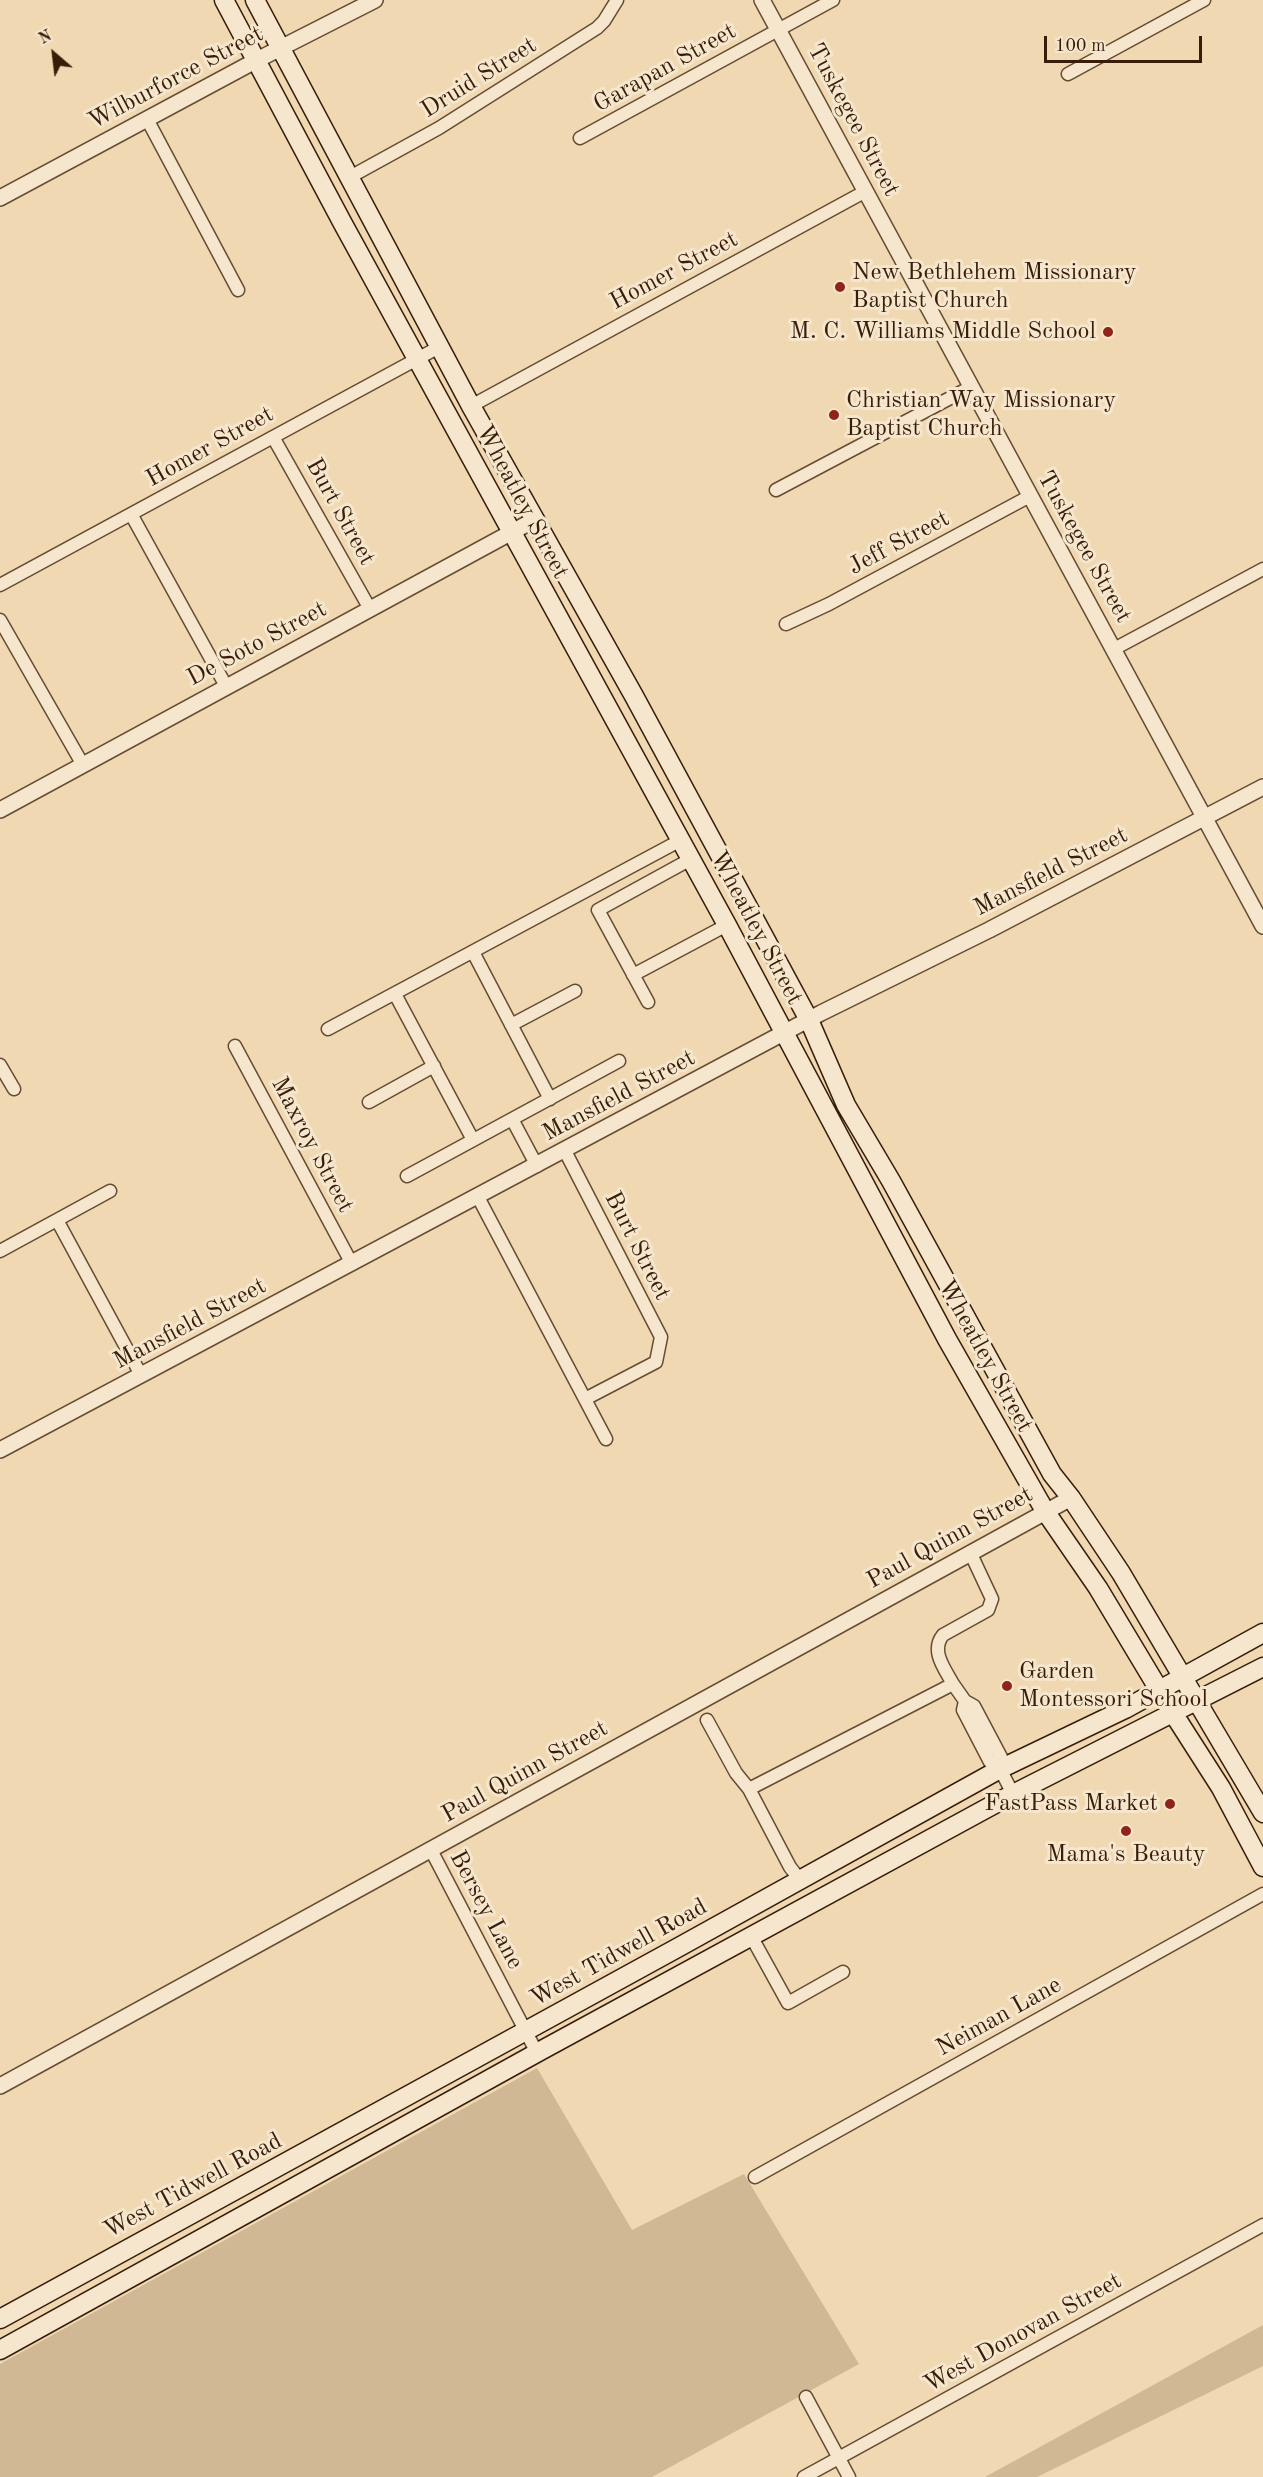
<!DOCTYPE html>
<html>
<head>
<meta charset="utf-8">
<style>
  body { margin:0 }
  #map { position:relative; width:1263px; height:2477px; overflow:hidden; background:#f0d8b2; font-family:"Old Standard TT",serif }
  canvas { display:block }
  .north { position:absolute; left:24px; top:24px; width:60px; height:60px; -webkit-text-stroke:4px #f5e6cd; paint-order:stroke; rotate:332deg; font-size:16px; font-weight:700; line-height:24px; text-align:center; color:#381e09 }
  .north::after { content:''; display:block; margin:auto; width:21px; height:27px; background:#381e09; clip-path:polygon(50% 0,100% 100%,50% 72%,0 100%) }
  .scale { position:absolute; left:1044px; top:36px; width:158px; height:27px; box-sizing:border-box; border:3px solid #381e09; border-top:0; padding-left:8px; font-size:18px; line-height:21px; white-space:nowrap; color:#381e09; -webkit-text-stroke:4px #f5e6cd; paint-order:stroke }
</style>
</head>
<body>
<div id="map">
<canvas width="1263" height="2477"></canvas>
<div class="north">N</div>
<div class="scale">100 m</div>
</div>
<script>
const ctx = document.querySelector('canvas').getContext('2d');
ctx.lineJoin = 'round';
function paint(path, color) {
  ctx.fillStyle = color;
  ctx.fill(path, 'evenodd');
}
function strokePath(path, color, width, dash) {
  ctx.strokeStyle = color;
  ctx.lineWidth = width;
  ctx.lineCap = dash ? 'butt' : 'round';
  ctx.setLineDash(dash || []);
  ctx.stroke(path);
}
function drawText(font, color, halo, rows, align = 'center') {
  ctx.font = font + ' "Old Standard TT",serif';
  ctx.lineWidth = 6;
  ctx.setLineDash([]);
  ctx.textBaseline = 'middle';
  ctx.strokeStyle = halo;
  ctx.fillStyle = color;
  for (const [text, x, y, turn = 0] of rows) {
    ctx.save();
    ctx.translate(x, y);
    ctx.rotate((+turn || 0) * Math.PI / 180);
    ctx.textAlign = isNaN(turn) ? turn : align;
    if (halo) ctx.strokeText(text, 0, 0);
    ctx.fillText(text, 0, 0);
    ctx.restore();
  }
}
paint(new Path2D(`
  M537 2068 632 2230 744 2174 859 2364 652 2477H0V2364Z
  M1263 2325V2366L1037 2477H985Z`), '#d1b895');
const minor = new Path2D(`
  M1068 74 1204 0
  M147 119 238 290
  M580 138 833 0
  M350 177 439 128 597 28 604 21 617 0
  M471 406 866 191
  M273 437 370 609
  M776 490 971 387
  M131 514 226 686
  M0 585 441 346
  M0 620 83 765
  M786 624 829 604 1030 496
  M1114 649 1263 569
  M473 952 550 1099
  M633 975 727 925
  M395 994 473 1140
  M648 1002 598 910 691 859
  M511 1025 575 991
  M328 1029 681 840
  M235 1046 352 1264
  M0 1065 14 1089
  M369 1102 434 1066
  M512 1119 537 1166
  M565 1151 661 1337 656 1362 585 1399
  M407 1176 619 1061
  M478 1197 606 1439
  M57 1220 141 1375
  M0 1251 110 1191
  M953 1684C945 1669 930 1651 943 1635L988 1610 992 1599 970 1552
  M965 1701 963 1710 990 1762 997 1763 1013 1794
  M707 1720 736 1773 749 1789
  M431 1850 537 2053
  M800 1880 790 1867 749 1789 953 1684 965 1701 974 1706 1001 1757 997 1763
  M751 1936 788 2003 843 1972
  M755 2177 1263 1894
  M806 2397 849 2477
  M804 2477 1263 2225`);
const tertiary = new Path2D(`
  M762 0 1263 926
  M0 198 257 60 375 0
  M0 810 536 519
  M0 1450 821 1013 989 930 1263 787
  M0 2086 1071 1498`);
const secondary = new Path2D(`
  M224 0 342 222 727 925 947 1339 1045 1511 1098 1588 1173 1713 1221 1788 1263 1867
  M255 0 471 406 634 696 809 1020 846 1105 891 1181 1052 1474 1071 1498 1121 1573 1263 1813
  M0 2319 679 1947 1000 1769 1125 1709 1263 1633
  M0 2350 542 2050 1013 1794 1263 1667`);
strokePath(minor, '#664c33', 15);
strokePath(tertiary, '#664c33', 18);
strokePath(secondary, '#381e09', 21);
strokePath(minor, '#f5e6cd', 12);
strokePath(tertiary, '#f5e6cd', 15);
strokePath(secondary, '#f5e6cd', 18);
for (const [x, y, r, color] of [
  [840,287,6,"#8f2418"],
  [1108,332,6,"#8f2418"],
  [834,415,6,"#8f2418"],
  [1007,1686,6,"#8f2418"],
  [1170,1804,6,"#8f2418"],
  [1126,1831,6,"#8f2418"]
]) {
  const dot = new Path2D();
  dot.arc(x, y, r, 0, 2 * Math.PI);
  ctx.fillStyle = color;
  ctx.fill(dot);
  strokePath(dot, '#f5e6cd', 2);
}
drawText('24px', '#381e09', '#f5e6cd', [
  ["Garapan Street",665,68,-29],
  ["Wilburforce Street",176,78,-28],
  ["Druid Street",479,78,-32],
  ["Tuskegee Street",853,120,62],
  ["Homer Street",674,271,-28],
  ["Homer Street",210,447,-29],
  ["Wheatley Street",522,502,62],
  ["Burt Street",340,512,61],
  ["Jeff Street",899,543,-28],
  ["Tuskegee Street",1084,547,61],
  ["De Soto Street",257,644,-28],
  ["Mansfield Street",1051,872,-27],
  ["Wheatley Street",756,928,62],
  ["Mansfield Street",619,1096,-28],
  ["Maxroy Street",312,1145,62],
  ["Burt Street",637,1246,63],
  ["Mansfield Street",190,1324,-28],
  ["Wheatley Street",985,1356,61],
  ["Paul Quinn Street",950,1538,-29],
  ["Paul Quinn Street",525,1772,-29],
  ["Bersey Lane",486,1910,62],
  ["West Tidwell Road",619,1953,-29],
  ["Neiman Lane",999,2017,-29],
  ["West Tidwell Road",193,2186,-28],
  ["West Donovan Street",1023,2333,-29]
]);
drawText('24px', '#381e09', '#f5e6cd', [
  ["New Bethlehem Missionary",852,273],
  ["Baptist Church",852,301],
  ["M. C. Williams Middle School",1096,332,"right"],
  ["Christian Way Missionary",846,401],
  ["Baptist Church",846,429],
  ["Garden",1019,1672],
  ["Montessori School",1019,1700],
  ["FastPass Market",1158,1804,"right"],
  ["Mama's Beauty",1126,1855,"center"]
], 'left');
</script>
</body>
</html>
